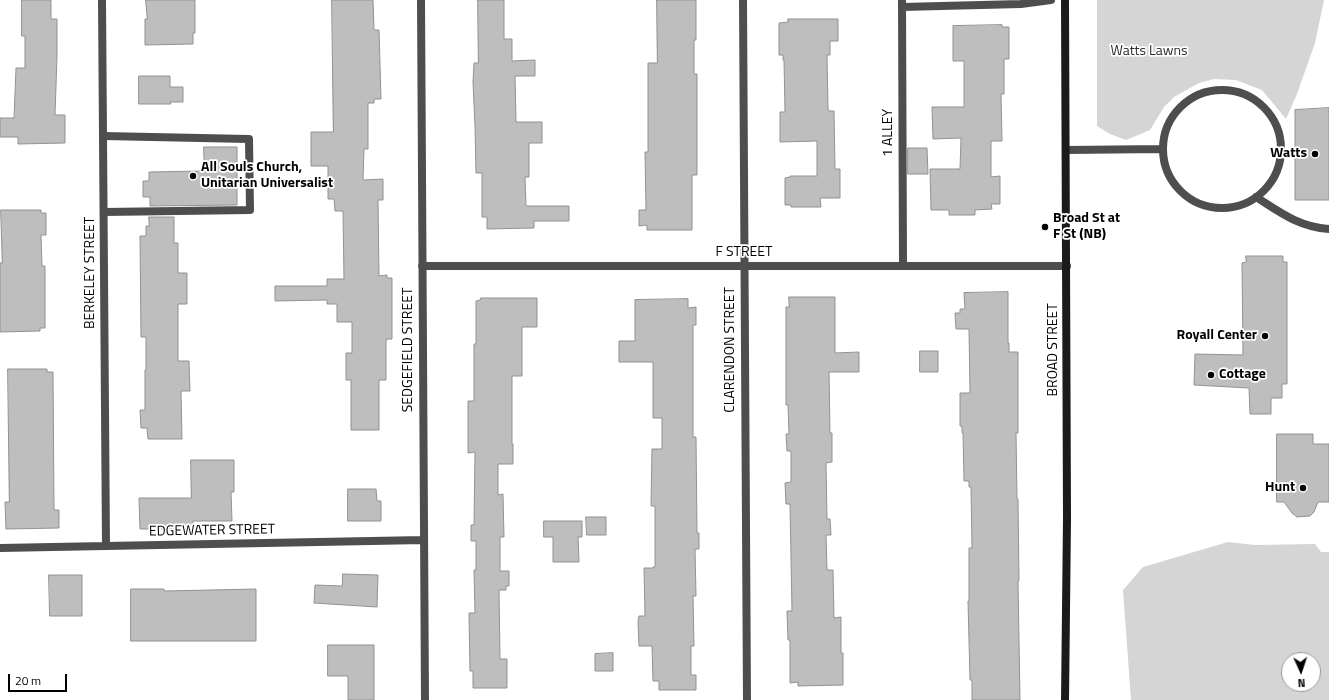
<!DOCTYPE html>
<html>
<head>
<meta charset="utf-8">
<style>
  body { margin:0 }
  #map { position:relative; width:1329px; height:700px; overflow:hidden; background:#fff; font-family:"Titillium Web",sans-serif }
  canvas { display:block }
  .north { position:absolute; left:1281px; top:652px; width:40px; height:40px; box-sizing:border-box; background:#fff; border:1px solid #999; border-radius:50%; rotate:177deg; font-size:11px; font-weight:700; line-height:16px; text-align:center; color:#000 }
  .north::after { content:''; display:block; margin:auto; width:14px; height:18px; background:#000; clip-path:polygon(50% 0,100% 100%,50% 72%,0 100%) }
  .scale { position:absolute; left:8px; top:674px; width:59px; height:18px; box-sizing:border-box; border:2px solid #000; border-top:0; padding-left:5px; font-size:12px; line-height:14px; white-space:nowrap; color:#000; -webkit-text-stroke:3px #fff; paint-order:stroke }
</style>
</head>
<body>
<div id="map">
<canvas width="1329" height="700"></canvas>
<div class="north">N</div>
<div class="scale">20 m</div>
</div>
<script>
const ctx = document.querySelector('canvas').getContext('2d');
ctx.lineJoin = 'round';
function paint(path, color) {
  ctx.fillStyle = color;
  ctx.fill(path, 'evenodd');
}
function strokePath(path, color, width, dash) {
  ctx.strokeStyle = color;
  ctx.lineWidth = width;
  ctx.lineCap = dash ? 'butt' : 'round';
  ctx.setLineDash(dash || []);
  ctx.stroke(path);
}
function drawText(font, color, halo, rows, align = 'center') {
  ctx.font = font + ' "Titillium Web",sans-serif';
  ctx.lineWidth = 3.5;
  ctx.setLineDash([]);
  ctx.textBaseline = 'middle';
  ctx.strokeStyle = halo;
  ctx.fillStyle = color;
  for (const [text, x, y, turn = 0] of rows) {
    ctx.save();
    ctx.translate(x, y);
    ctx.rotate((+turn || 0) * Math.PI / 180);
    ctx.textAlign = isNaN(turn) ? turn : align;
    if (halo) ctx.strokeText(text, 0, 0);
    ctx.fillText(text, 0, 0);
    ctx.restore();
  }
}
paint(new Path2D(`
  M1097 0H1324L1315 43 1297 94 1286 119 1262 90 1236 80 1214 79 1199 83 1174 97 1164 107 1150 130 1126 140 1110 134 1097 126Z
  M1228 542 1255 545 1315 544 1321 552H1329V700H1131L1123 590 1143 567ZM1289 660H1313V684H1289Z`), '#d5d5d5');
const building = new Path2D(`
  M22 0H51V19H57V56L55 115H65V143L18 144V137H0V118H14L16 68H25V36H22Z
  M146 0H195V33H193V44L145 45V19H147Z
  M332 0H373L374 30H379L381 99H374V103H368V149H364L363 180 383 179V200H378L379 276 387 275V278H392V339H387V340H386V380H379V430H351V380H346V353H352V322H337V304H327V300L275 301V286H327V279H344L343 211H335L334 199H328V166H311V132H333Z
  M478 0H504V39H512V61L535 60V76H515L516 122H542V143H529V177H525L526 206H569V221H534V228L487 229V217H482V173H476L475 126 473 82 474 63H478Z
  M657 0H696V40H694V74H697V175H692V230H647V225L639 226V210H646L645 152H648V63H657Z
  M788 19H838V41H830V55H827L828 109 829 111H834L835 169H840V198H820L821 207H791V205H785V178L790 177V176H817V141L780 142V112H785L784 60H783V55H779V23L788 22Z
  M1002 25V27H1009V59H1004V94H1001L1002 141H991V177L1000 176V204H991L992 209 975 210V215H949V210H931L930 169H960L961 138 933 139 932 107H964V61H953V26Z
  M139 76H170V87H183V102H170L171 104H139Z
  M1329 108V200H1295V110Z
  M204 147H237V205L150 206V197H143V181H149V172L204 171Z
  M908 148H927L928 174H908Z
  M1 210H41V213H46V235H41L42 266H45V328H40V331L0 332V263H2Z
  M149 217H174V243H178V273H187V304H178V361H189L190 391H181L182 439H148L147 428H141L140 410H145V370H146V337H141L140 236H146V226H149Z
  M1246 256H1283V262H1287V384H1282V398H1271V414H1250L1249 388 1194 385 1195 354 1243 355 1242 263 1246 262Z
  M1008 292V343H1009V352H1018V433H1016L1017 499H1018L1019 581H1018L1020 700H972V680H970L968 601H969V548H972L971 487H969V481H964L963 433H962V426H960V393H970L969 329H956L955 313H960V309H965L964 293Z
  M789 297H835V353L859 352V372H829L830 433H832V462L826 463 827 519H830L831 535H826L827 570H833L834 618 841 617V653H843V685L798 686V682L790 683V640H788L787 611H792L790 504H786L785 483 791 482V451H787L786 434H789L788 405H786V307H789Z
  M481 298H537V327H522V376H512V444H513V464H498V495L503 494 504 537H500V571H509V586H506V590H499L500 659H507V688H473V671H470L469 613H475L474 570H476V541H471V525H474L475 452 468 453V401H474V344H476V301L480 300Z
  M688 299V308L696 307V325H693V437H696L697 533H699V549H695L696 596H693L694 646H691V675H696V690H659V681H653L652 646H639L638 621 639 616H645L644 568H653V567H655V506H651L652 449H662V418H653V362H619V341H635V300Z
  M920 351H938V372H920Z
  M8 369H47V372H53L54 510H59V528L6 529 5 502H9Z
  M1277 434H1313V444H1329V502H1318L1314 512 1310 516 1297 517 1292 513 1284 502H1277Z
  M191 460H234V492H231L232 521H193V529H140L139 498H191Z
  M348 489H376L377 501H381V521H348Z
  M586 517H606V535H587Z
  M544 521H582V537H578L579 562H553V537H544Z
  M343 574 378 575 377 607 314 603 315 585 342 586Z
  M49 575H82V616H50Z
  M131 589H164V591L256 589V641H131Z
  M328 645H374V700H348V676H328Z
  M613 653V671H595V654Z`);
paint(building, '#bebebe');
strokePath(building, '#929292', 1);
strokePath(new Path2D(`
  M902 0 903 266
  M902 7 1021 4 1051 0
  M1163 149a59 59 0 1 1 118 0a59 59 0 1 1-118 0Z
  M103 136 249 139 250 210 104 212
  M1066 150 1162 149
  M1256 197C1281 213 1299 227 1329 229`), '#4e4e4e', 8);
strokePath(new Path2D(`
  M102 0 106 546
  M421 0 425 700
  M743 0 747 700
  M422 266H1067
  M0 548 424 540`), '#4e4e4e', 8);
strokePath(new Path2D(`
  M1065 0 1067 518 1065 700`), '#1b1b1b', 8);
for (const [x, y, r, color] of [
  [1315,154,4,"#000"],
  [193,176,4,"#000"],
  [1045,227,4,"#000"],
  [1265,336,4,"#000"],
  [1211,375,4,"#000"],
  [1303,488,4,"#000"]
]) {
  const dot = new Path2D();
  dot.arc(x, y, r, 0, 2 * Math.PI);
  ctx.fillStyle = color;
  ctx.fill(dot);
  strokePath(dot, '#fff', 1.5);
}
drawText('14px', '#2c2c2c', '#fff', [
  ["Watts Lawns",1149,52]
]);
drawText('14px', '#000', '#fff', [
  ["1 ALLEY",889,133,-90],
  ["F STREET",744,253],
  ["BERKELEY STREET",91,273,-90],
  ["SEDGEFIELD STREET",409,350,-90],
  ["CLARENDON STREET",731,350,-90],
  ["BROAD STREET",1054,350,-90],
  ["EDGEWATER STREET",212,531,-1]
]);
drawText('bold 14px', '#000', '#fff', [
  ["Watts",1307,154],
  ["All Souls Church,",201,168,"left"],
  ["Unitarian Universalist",201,184,"left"],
  ["Broad St at",1053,219,"left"],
  ["F St (NB)",1053,235,"left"],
  ["Royall Center",1257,336],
  ["Cottage",1219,375,"left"],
  ["Hunt",1295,488]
], 'right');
</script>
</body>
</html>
